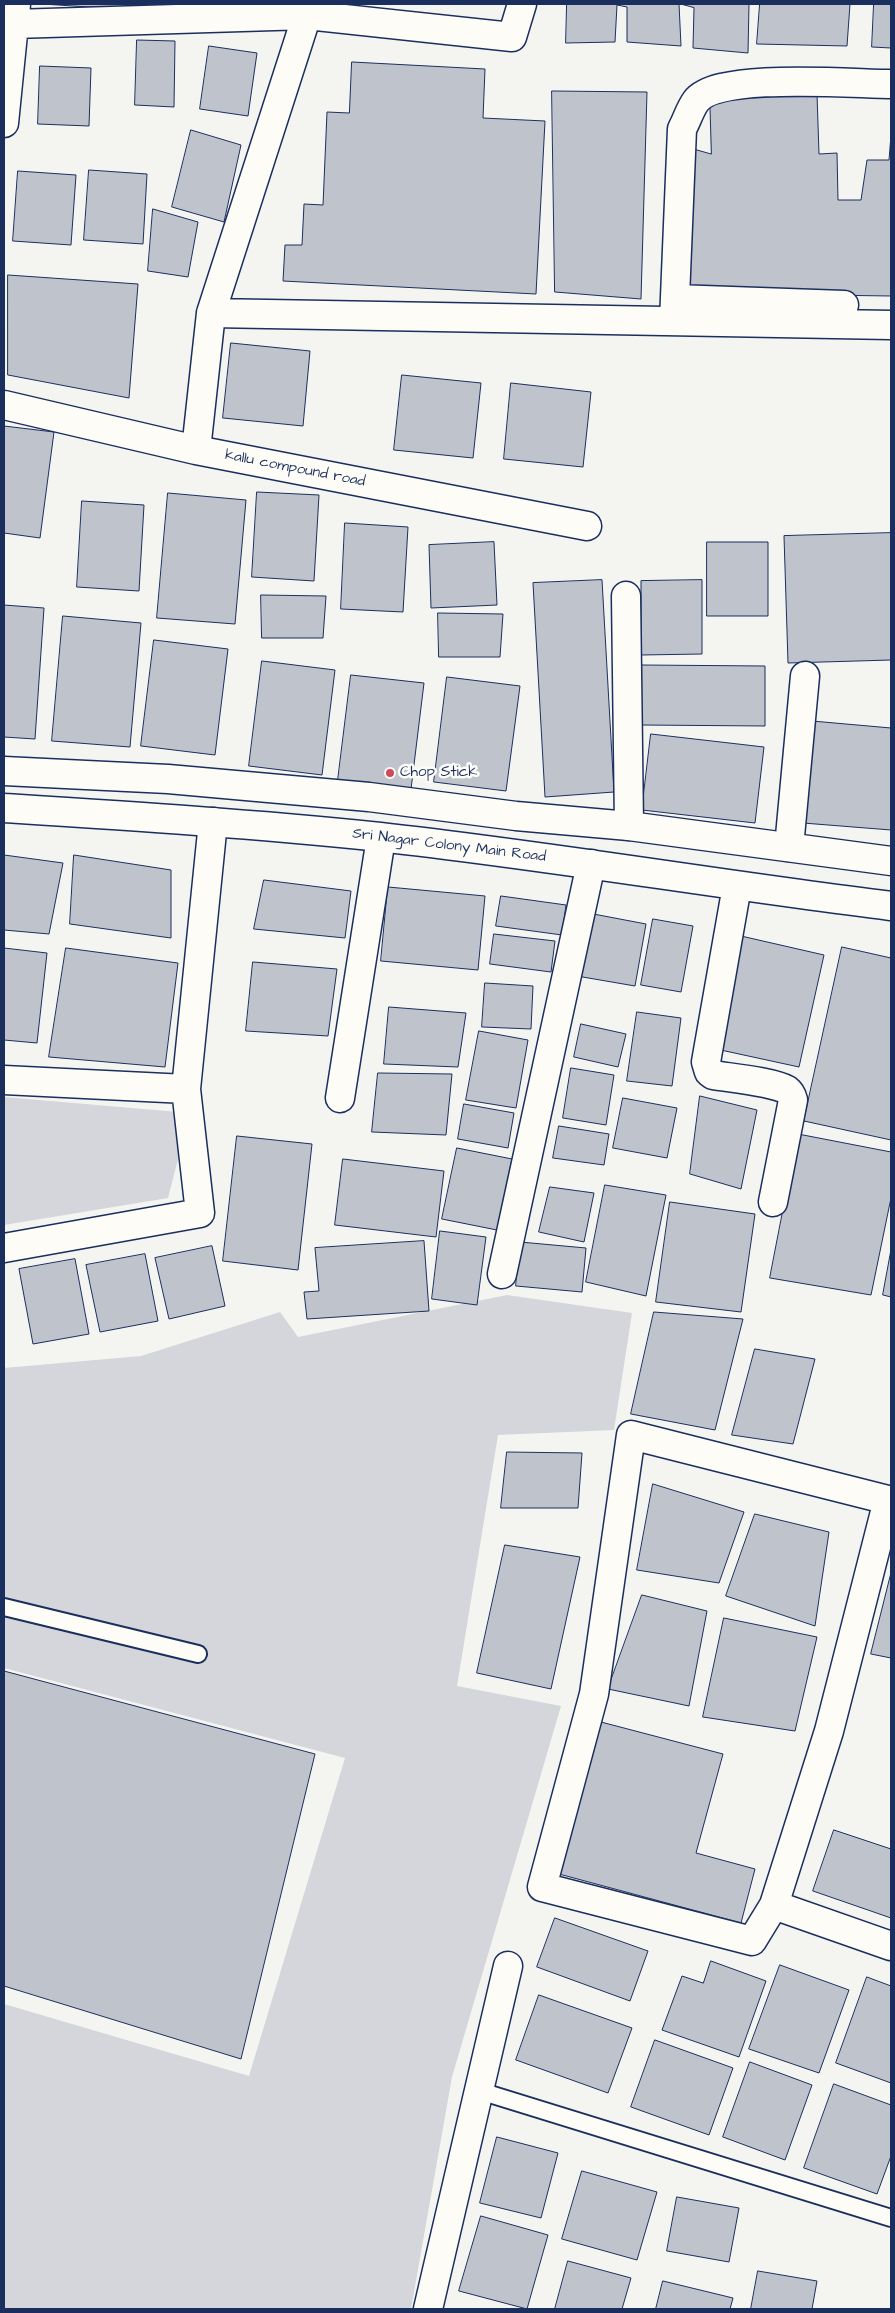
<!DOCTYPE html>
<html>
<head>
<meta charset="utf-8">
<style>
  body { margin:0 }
  #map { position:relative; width:895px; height:2313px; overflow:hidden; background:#f4f4f1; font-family:"Architects Daughter",sans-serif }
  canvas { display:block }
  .frame { position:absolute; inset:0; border:5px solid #1b2f5e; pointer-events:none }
</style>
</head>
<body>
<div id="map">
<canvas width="895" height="2313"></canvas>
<div class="frame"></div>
</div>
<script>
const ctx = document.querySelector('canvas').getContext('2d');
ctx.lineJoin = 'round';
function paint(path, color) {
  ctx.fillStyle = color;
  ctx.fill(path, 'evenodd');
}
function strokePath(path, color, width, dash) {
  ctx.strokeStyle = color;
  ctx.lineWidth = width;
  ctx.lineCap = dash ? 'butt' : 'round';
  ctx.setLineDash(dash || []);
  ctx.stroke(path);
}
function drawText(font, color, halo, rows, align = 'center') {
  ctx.font = font + ' "Architects Daughter",sans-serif';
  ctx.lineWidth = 5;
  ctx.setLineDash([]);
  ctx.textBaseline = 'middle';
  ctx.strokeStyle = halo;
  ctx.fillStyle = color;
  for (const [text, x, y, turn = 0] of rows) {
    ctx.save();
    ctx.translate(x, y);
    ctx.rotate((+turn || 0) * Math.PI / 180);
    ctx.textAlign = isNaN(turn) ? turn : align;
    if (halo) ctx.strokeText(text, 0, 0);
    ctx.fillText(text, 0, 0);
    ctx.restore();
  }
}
paint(new Path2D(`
  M4 1097 190 1113 168 1198 4 1225Z
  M507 1295 632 1313 614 1430 498 1435 457 1686 561 1706 452 2077 411 2309H4V2004L249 2076 345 1758 4 1668V1368L141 1356 280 1312 298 1337Z`), '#d4d6db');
const building = new Path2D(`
  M42 4H159V11Z
  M567 4H679L681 46 627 42V7L617 5 615 42 566 43Z
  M681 4H749L748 53 693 48 694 8Z
  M760 4H850L847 46 757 44Z
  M874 4H891V48L872 47Z
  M137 40 175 41 174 107 135 105Z
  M209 46 257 53 248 116 200 109Z
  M352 62 485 69 483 118 545 121 536 294 283 281 285 245H302L304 204 323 205 327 112 349 113Z
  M40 66 91 68 89 126 38 124Z
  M552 91 647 92 641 299 555 292Z
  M710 94H817L819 154 837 153 838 200H861L867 160H889L891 135V296L679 293 690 148 711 154Z
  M191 130 241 145 224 222 172 207Z
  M89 170 147 174 143 244 84 240Z
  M18 171 76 175 71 245 13 241Z
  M153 209 198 222 188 277 148 271Z
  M8 275 138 284 129 398 8 375Z
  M231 343 310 351 303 426 223 418Z
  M402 375 481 383 473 458 394 450Z
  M511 383 591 392 583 467 504 459Z
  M4 426 54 432 40 538 4 533Z
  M257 492 319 495 314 581 252 577Z
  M168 493 246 500 235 624 157 618Z
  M82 501 144 505 139 591 77 587Z
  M345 523 408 527 403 612 341 609Z
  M891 533V660L788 663 784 536Z
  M494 542 497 605 431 608 429 545Z
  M707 542H768V616H707Z
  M602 580 614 792 545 797 533 583Z
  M702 580V654L641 655V581Z
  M261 595 326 596 323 638H262Z
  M4 605 44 608 35 739 4 737Z
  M438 613 503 614 500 657H439Z
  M63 616 141 623 130 747 52 741Z
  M154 640 228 649 215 755 141 746Z
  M262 661 335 670 322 775 249 766Z
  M641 665 765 666V726L641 725Z
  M351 675 424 683 411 789 338 780Z
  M447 677 520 686 506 791 434 782Z
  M812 721 891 728V830L803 823Z
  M651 734 764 747 755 823 642 810Z
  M4 855 63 863 49 934 4 930Z
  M74 855 171 870V938L70 924Z
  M264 880 351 891 345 938 254 929Z
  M388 887 485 896 478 970 381 961Z
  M501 896 566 905 562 935 496 926Z
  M583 912 646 924 635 986 571 975Z
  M653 919 693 926 681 992 641 985Z
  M494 934 555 941 551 972 490 964Z
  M741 936 824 955 799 1067 716 1049Z
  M842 947 891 958V1140L804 1121Z
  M4 948 47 953 37 1043 4 1040Z
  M66 948 178 963 165 1067 49 1057Z
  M253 962 337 969 328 1036 246 1031Z
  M485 983 533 986 531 1029 482 1027Z
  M389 1007 466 1013 458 1067 384 1064Z
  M637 1012 681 1018 672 1086 627 1081Z
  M581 1024 626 1034 618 1067 574 1057Z
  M479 1031 528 1040 516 1108 466 1100Z
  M571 1068 614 1075 606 1125 563 1118Z
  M378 1073 452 1074 446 1135 372 1132Z
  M700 1096 757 1110 741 1189 690 1174Z
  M623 1098 677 1108 667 1158 613 1148Z
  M464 1104 514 1113 508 1148 458 1139Z
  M559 1126 609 1134 604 1165 553 1158Z
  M798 1134 891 1152V1198L871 1295 770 1278Z
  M237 1136 312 1144 298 1270 223 1261Z
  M457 1148 512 1159 497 1230 442 1219Z
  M343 1159 444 1171 436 1237 335 1225Z
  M605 1185 666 1195 646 1296 586 1282Z
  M550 1187 594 1193 584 1242 539 1232Z
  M670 1202 755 1214 741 1312 656 1302Z
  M440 1231 486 1237 477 1305 432 1299Z
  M424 1241 429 1311 307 1319 304 1292 319 1291 315 1248Z
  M520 1242 586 1248 582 1292 516 1286Z
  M212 1246 225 1306 169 1319 155 1258Z
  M891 1250V1297L883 1295Z
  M145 1254 158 1321 100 1332 86 1265Z
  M75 1259 89 1334 33 1344 19 1269Z
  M654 1312 743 1319 715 1430 631 1414Z
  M755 1349 815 1359 793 1444 732 1435Z
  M507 1452 582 1453 578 1508H501Z
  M653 1484 744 1512 719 1583 637 1570Z
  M755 1514 829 1532 815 1626 726 1596Z
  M505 1545 580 1557 551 1689 477 1673Z
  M891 1573V1658L871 1654Z
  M642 1595 707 1611 689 1706 608 1689Z
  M724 1618 817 1637 795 1731 703 1717Z
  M4 1671 315 1754 241 2059 4 1986Z
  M601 1722 723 1754 696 1853 755 1869 741 1923 559 1874Z
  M834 1830 891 1849V1918L813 1891Z
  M555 1918 648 1951 630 2001 537 1967Z
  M711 1961 766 1981 739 2057 662 2030 682 1976 703 1983Z
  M780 1965 849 1990 819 2073 749 2049Z
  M867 1977 891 1986V2083L836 2063Z
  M539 1995 632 2028 608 2093 516 2060Z
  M655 2040 733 2068 709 2135 631 2107Z
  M750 2062 812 2085 785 2160 723 2137Z
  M834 2084 891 2105V2156L877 2194 804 2168Z
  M497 2137 558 2153 541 2218 480 2203Z
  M582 2171 657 2192 637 2260 562 2239Z
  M677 2197 739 2208 729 2262 667 2251Z
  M481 2216 548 2235 527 2309 459 2291Z
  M568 2261 631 2278 622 2309H555Z
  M758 2271 817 2281 812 2309H751Z
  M663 2281 733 2298 730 2309H656Z`);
paint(building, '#bfc3cc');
strokePath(building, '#1b2f5e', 1);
const lane = new Path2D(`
  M4 1607 198 1654
  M480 2091 891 2218`);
const street = new Path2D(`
  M307 15 211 313 891 325
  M14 24 307 15 512 37 522 4
  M4 123 16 4
  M675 299 844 305
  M674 321 682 129C687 120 690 109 696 101 718 72 853 84 891 84
  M4 405 196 450 587 526
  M196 450 211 313
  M626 596 629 826
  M789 847 805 676
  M737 886 706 1062 709 1072 713 1075C731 1078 773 1082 787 1090 791 1093 792 1096 793 1100L773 1202
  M4 1080 186 1089
  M340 1098 381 838
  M4 1248 200 1213 186 1089 213 822
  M502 1274 591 864
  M774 1905 752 1941 542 1887 594 1694 631 1435 888 1500 829 1731 774 1905 891 1946
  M428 2309 508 1966`);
const secondary = new Path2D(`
  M4 771 168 779 369 797 516 816 629 826 891 861
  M4 808C129 816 255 824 380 837 551 856 720 885 891 906`);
strokePath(lane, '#1b2f5e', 20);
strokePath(street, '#1b2f5e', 31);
strokePath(secondary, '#1b2f5e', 31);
strokePath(lane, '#fdfcf7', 16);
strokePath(street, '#fdfcf7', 28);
strokePath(secondary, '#fdfcf7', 28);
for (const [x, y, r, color] of [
  [390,773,5,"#d1495b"]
]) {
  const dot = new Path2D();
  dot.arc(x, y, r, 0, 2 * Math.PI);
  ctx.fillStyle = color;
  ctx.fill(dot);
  strokePath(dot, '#fdfcf7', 2);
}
drawText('15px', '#1b2f5e', '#fdfcf7', [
  ["kallu compound road",295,469,11],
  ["Sri Nagar Colony Main Road",449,846,7]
]);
drawText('15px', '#1b2f5e', '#fdfcf7', [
  ["Chop Stick",400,773]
], 'left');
</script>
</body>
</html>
